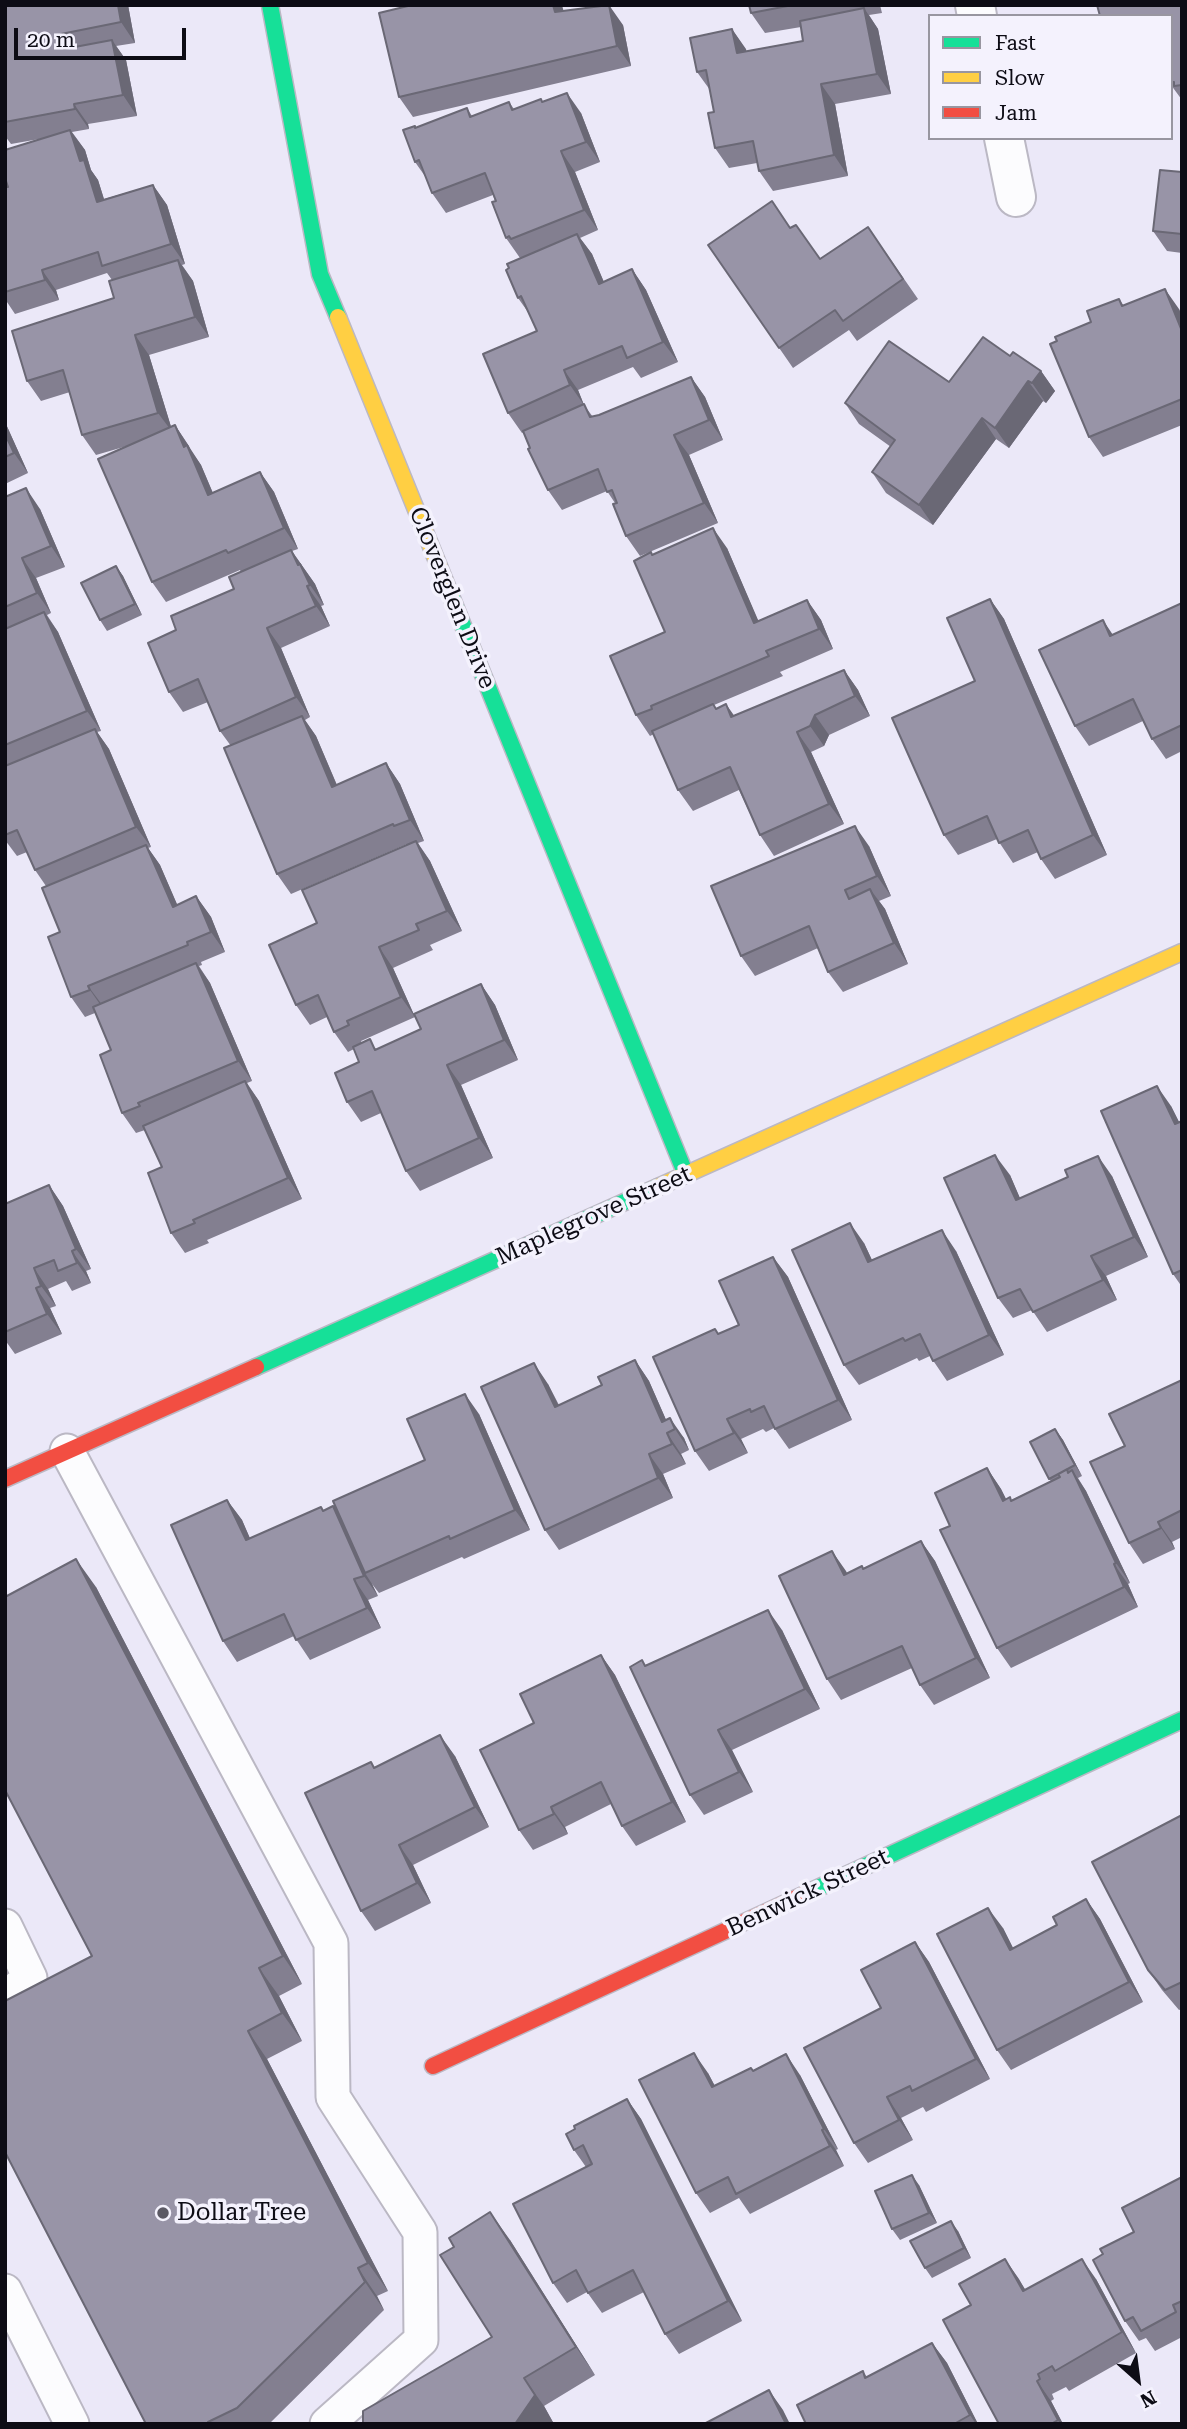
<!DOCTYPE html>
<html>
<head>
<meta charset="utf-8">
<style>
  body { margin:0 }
  #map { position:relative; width:1187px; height:2429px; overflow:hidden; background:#ebe8f8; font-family:"Roboto Serif",serif }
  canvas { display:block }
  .frame { position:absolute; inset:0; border:7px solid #0d0c15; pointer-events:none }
  .legend { position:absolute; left:928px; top:14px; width:245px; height:126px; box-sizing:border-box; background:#f4f2fd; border:2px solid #9896a0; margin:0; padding:9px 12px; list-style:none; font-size:21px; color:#0d0c15 }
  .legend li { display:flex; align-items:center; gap:14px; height:35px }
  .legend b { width:35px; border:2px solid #9896a0 }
  .north { position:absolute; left:1103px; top:2345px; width:70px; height:70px; -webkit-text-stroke:5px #f4f2fd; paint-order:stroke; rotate:152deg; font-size:19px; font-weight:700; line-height:28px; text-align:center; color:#0d0c15 }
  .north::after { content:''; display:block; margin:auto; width:24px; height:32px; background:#0d0c15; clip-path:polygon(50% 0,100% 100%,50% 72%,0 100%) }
  .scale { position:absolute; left:14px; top:28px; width:172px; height:32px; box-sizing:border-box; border:4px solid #0d0c15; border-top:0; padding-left:9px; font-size:21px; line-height:24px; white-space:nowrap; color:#0d0c15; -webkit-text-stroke:5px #f4f2fd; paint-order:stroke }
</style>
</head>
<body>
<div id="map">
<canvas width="1187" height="2429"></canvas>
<div class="frame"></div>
<ul class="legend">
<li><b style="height:9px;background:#16e098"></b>Fast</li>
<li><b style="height:9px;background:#ffcf43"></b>Slow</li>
<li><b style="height:9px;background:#f24e42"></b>Jam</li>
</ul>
<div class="north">N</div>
<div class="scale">20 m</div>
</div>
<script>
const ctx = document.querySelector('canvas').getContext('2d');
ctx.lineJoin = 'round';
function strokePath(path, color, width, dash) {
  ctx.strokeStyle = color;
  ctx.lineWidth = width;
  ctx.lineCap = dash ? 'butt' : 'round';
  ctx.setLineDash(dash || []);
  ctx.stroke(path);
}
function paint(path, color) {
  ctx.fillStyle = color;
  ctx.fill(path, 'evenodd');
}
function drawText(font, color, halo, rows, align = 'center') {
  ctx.font = font + ' "Roboto Serif",serif';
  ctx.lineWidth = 7;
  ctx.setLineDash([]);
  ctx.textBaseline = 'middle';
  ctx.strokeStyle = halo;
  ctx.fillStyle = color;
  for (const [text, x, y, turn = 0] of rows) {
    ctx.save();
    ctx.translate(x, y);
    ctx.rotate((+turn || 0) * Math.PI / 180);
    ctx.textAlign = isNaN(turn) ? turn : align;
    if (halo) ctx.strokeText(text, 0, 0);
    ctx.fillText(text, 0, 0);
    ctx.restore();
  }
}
const lane = new Path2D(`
  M67 1451 331 1943 333 2097 420 2232 421 2340 327 2424
  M5 1926 30 1978 5 1998
  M5 2291 72 2424`);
const street = new Path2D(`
  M975 5 977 16
  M1004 138 1016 197`);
const fast = new Path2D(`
  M270 5 320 274 338 317
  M451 596 686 1175
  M256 1367 658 1187
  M805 1894 1182 1720`);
const slow = new Path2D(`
  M338 317 451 596
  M658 1187 1182 952`);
const jam = new Path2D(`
  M5 1479 256 1367
  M433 2066 805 1894`);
strokePath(lane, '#bbb8c4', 37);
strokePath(street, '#bbb8c4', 42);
strokePath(fast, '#bbb8c4', 19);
strokePath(slow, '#bbb8c4', 19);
strokePath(jam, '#bbb8c4', 19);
strokePath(lane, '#fcfcfe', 33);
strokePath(street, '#fcfcfe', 38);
strokePath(fast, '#16e098', 16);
strokePath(slow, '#ffcf43', 16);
strokePath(jam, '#f24e42', 16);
paint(new Path2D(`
  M5 5H128L135 43 116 46 126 60 137 116 88 124 89 129 72 132 85 150 91 170 98 180 104 199 153 185 167 205 185 264 182 265 193 281 209 337 149 355 171 427 175 425 189 446 191 451 201 465 213 493 260 472 274 492 298 549 292 551 315 584 324 605 321 606 330 626 281 648 310 717 305 720 316 736 337 785 386 763 400 784 424 841 418 843 430 861 462 931 430 945 433 950 393 968 415 1017 361 1041 362 1043 377 1049 421 1029 481 984 495 1005 518 1060 461 1085 493 1158 420 1191 406 1171 381 1113 361 1122 347 1102 359 1062 354 1049 348 1052 334 1032 327 1017 310 1025 296 1005 317 923 407 844 291 894 277 874 231 746 220 731 208 702 183 712 169 692 176 630 234 589 241 572 240 570 166 602 152 582 127 446 96 455 82 435 70 392 41 401 27 381 114 298 112 280 107 273 56 290 59 300 15 314 5 299V187H8L45 138 11 144 5 136Z
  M749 5H880L882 13 869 15 878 29 891 94 835 104 848 176 773 191 759 171 757 163 729 168 715 148 714 112 710 90 697 72 732 29 747 52 803 41 801 27 765 33 751 13Z
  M1182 5V100L1171 85V16Z
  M564 11 623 25 631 66 413 117 399 97Z
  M541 99 543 102 581 113 600 162 575 172 598 230 580 238 592 254 604 282 632 269 646 290 678 362 641 378 633 367 578 390 584 405 593 417 691 377 705 397 723 440 689 455 718 523 640 556 626 536 615 503 607 491 562 510 548 490 524 432 522 433 508 413 537 331 528 312 518 298 523 257 520 258 506 238 493 195 446 213 432 193 427 179 415 162 416 128 467 108 472 116 509 102 514 109Z
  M1182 172V253L1167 251 1153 231Z
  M868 227 918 299 857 341 849 330 793 368 708 245 791 228 820 259Z
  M1119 299 1124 306 1179 309 1182 316V425L1103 457 1089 437 1057 341 1091 322Z
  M1010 356 1041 371 1055 391 1046 403 1043 401 1009 448 996 439 933 525 886 493 872 472 891 447 859 424 845 403 949 382Z
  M5 422 28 473 5 484Z
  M5 497 40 509 65 567 36 578 51 613 47 615 58 632 101 731 97 732 109 749 151 847 148 848 160 865 177 905 196 896 211 917 225 952 201 962 202 965 199 966 210 983 252 1081 247 1083 259 1101 302 1199 207 1240 209 1243 185 1253 171 1233 162 1167 145 1130 136 1133 122 1113 111 1050 95 1013 85 1017 71 997 60 932 46 886 35 870 27 852 17 856 5 840Z
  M727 548 758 621 807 600 821 620 833 649 780 672 783 676 714 705 716 709 734 716 844 670 858 690 870 716 829 735 824 746 811 752 844 824 774 856 760 835 739 790 693 811 678 790 654 734 650 736 636 715 665 632 653 555Z
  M116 566 123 576 142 615 107 631 100 620Z
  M990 599 1004 619 1107 855 1055 879 1041 859 1038 852 1013 863 997 839 958 855 944 835Z
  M1182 603V751L1166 759 1152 739 1143 721 1089 746 1075 726 1113 635Z
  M869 846 891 896 879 901 885 909 908 964 843 992 828 972 818 948 755 976 741 956Z
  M1171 1106 1179 1122 1182 1121V1287L1173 1274Z
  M1010 1175 1020 1199 1112 1176 1148 1257 1106 1276 1117 1300 1047 1332 1032 1310 1013 1318 998 1298Z
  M49 1185 63 1206 91 1269 86 1271 91 1283 72 1291 66 1281 48 1289 56 1306 50 1308 62 1334 15 1354 5 1340V1200L7 1203Z
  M864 1243 872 1260 956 1251 1004 1355 947 1381 930 1356 919 1361 917 1358 859 1385 844 1365Z
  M773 1257 788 1277 852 1420 789 1449 774 1428 766 1432 763 1429 741 1439 748 1453 709 1471 695 1451 715 1329 719 1334 739 1325Z
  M635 1360 649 1381 666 1420 684 1438 689 1450 681 1454 686 1464 663 1474 673 1498 559 1550 545 1530 548 1384 559 1405 602 1385Z
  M1182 1380V1537L1172 1542 1175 1549 1143 1564 1129 1543 1125 1446Z
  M479 1414 530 1530 464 1559 462 1557 379 1593 372 1584 378 1596 368 1600 381 1628 310 1660 294 1636 237 1662 223 1641 227 1500 242 1520 250 1539 324 1510 339 1515 425 1460Z
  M1055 1429 1063 1440 1082 1476 1078 1478 1086 1491 1130 1583 1128 1584 1138 1607 1011 1668 997 1648 950 1526 987 1468 1001 1489 1006 1499 1012 1500 1051 1481 1049 1479Z
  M921 1541 935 1561 990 1678 934 1705 920 1685 912 1668 841 1700 827 1679 847 1573 864 1568Z
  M96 1587 302 1984 279 1996 302 2041 267 2059 388 2291 377 2296 384 2310 269 2424H146L92 1956Z
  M782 1630 820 1709 732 1750 753 1792 704 1815 690 1795 642 1660 645 1665Z
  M601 1655 615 1675 686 1822 636 1846 622 1826 611 1804 565 1827 568 1834 533 1850 519 1830 534 1723Z
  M455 1756 489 1827 413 1865 431 1903 375 1931 361 1911 374 1767Z
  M1182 1815V2009L1179 2010 1162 1990 1148 1970Z
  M1086 1899 1100 1919 1143 2002 1011 2070 997 2050 1003 1928 1013 1948 1057 1925Z
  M915 1942 929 1962 990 2079 926 2112 923 2107 901 2118 913 2140 868 2163 854 2143 881 2008Z
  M753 2071 800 2075 838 2149 836 2150 844 2166 750 2214 739 2198 710 2213 696 2193 708 2073 715 2086Z
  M627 2099 641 2119 742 2321 679 2354 665 2334 644 2292 602 2313 587 2292 567 2303 553 2283 586 2167 574 2150Z
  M1182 2177V2337L1155 2351 1146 2338 1139 2341 1125 2321 1103 2254 1134 2232Z
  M919 2185 937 2223 900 2240 892 2229Z
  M958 2231 971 2258 932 2278 925 2268Z
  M510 2240 595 2375 544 2406 554 2424H363L492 2337Z
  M1005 2259 1025 2289 1096 2279 1136 2353 1069 2391 1066 2387 1052 2394 1054 2399 1051 2401 1063 2424H999L971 2305Z
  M932 2343 947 2363 978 2424H806L863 2371 867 2377Z`), '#837f90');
paint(new Path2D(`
  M118 5H128L135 43 121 22Z
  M553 5H562L569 32 555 12Z
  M609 5 623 25 631 66 617 46Z
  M864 8 878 29 891 94 877 74Z
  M732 29 746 49 751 74 737 53Z
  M61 34 76 54 64 49Z
  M112 40 126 60 137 116 123 95Z
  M821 84 835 104 848 176 834 155Z
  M567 93 581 113 600 162 586 142Z
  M74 104 88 124 89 129 75 109Z
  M70 130 85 150 91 170 98 180 111 222 97 202 80 161Z
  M561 151 575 172 598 230 584 210Z
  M153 185 167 205 185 264 171 244Z
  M577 234 592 254 613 304 599 284Z
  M178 260 193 281 209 337 195 317Z
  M632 269 646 290 678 362 663 342Z
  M42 270 56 290 59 300 45 280Z
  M1165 289 1179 309 1182 316V331Z
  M135 335 149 355 173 433 158 413Z
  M564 370 578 390 584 405 570 385Z
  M1041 371 1055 391 1046 403 1032 383Z
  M691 377 705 397 723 440 709 420Z
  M1028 381 1043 401 1009 448 995 428Z
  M982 418 996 439 933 525 919 505Z
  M5 422 28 473 14 453 5 434Z
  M175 425 201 465 222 515 208 495 184 447Z
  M674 435 689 455 718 523 704 503Z
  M260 472 274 492 298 549 284 528Z
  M26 488 40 509 65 567 51 546Z
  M713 528 727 548 768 643 754 623Z
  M291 550 315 584 324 605 310 585Z
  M22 558 36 578 51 613 37 593Z
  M116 566 123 576 142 615 135 604Z
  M307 586 321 606 330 626 316 606Z
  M990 599 1004 619 1107 855 1093 835Z
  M807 600 821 620 833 649 819 629Z
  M44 612 58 632 101 731 87 711Z
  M1103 620 1117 641 1110 636Z
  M267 628 281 648 310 717 296 697Z
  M844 670 858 690 870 716 855 696Z
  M726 704 740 724 731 717Z
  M815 715 829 735 824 746 810 726Z
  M302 716 316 736 346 807 332 787Z
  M95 729 109 749 151 847 136 827Z
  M797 732 811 752 844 824 829 804Z
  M386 763 400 784 424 841 410 820Z
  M855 826 869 846 891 896 877 876Z
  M416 841 430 861 462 931 447 911Z
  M146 845 160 865 187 927 173 907Z
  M870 889 885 909 908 964 894 943Z
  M196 896 211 917 225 952 211 932Z
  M379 947 393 968 415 1017 401 997Z
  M196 963 210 983 252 1081 238 1061Z
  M481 984 495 1005 518 1060 504 1040Z
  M88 986 103 1006 104 1010 90 990Z
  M447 1065 461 1085 493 1158 479 1138Z
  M245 1081 259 1101 302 1199 288 1178Z
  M1157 1086 1171 1106 1182 1128 1175 1124Z
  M995 1155 1010 1175 1030 1221 1016 1200Z
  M1098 1156 1112 1176 1148 1257 1134 1237Z
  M49 1185 63 1206 91 1269 76 1249Z
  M850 1223 864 1243 882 1282 868 1262Z
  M942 1230 956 1251 1004 1355 989 1335Z
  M72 1251 86 1271 91 1283 77 1263Z
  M1091 1256 1106 1276 1117 1300 1103 1280Z
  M773 1257 788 1277 852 1420 838 1400Z
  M34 1268 48 1289 56 1306 41 1286Z
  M36 1288 50 1308 62 1334 47 1314Z
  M635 1360 649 1381 671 1431 662 1422Z
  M534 1363 548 1384 569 1427 555 1407Z
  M465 1394 479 1414 530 1530 515 1510Z
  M670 1418 684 1438 689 1450 675 1429Z
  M727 1419 741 1439 748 1453 734 1433Z
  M1055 1429 1063 1440 1082 1476 1075 1465Z
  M667 1433 681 1454 686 1464 672 1444Z
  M649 1454 663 1474 673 1498 658 1478Z
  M987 1468 1001 1489 1017 1521 1003 1501Z
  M1072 1470 1086 1491 1130 1583 1116 1563Z
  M227 1500 242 1520 260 1561 246 1540Z
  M333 1506 347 1526 365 1573 372 1584 378 1596 364 1576Z
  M1158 1522 1172 1542 1175 1549 1161 1528Z
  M921 1541 935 1561 990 1678 976 1658Z
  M832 1551 846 1571 858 1595 844 1575Z
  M76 1559 96 1587 302 1984 283 1956Z
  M1114 1564 1128 1584 1138 1607 1124 1587Z
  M354 1579 368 1600 381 1628 367 1608Z
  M768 1610 782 1630 820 1709 805 1689Z
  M601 1655 615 1675 686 1822 672 1802Z
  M718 1730 732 1750 753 1792 739 1772Z
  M440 1735 455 1756 489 1827 475 1807Z
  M551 1807 565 1827 568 1834 554 1814Z
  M399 1845 413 1865 431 1903 417 1883Z
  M1086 1899 1100 1919 1143 2002 1129 1982Z
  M988 1908 1003 1928 1024 1970 1010 1950Z
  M915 1942 929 1962 990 2079 976 2059Z
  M259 1968 279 1996 302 2041 282 2013Z
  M248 2031 267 2059 388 2291 368 2263Z
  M694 2053 708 2073 726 2108 712 2087Z
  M786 2054 800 2075 838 2149 824 2129Z
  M887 2097 901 2118 913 2140 899 2120Z
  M627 2099 641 2119 742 2321 728 2301Z
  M822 2130 836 2150 844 2166 830 2146Z
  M912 2175 919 2185 937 2223 929 2213Z
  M490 2212 510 2240 595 2375 576 2347Z
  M951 2221 958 2231 971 2258 964 2248Z
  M1005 2259 1019 2279 1037 2311 1023 2291Z
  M1082 2259 1096 2279 1136 2353 1122 2332Z
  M358 2268 377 2296 384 2310 365 2282Z
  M932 2343 947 2363 978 2424H976L970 2415Z
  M524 2378 544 2406 554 2424H515Z
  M1037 2381 1051 2401 1063 2424H1060L1058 2420Z
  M769 2390 783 2410 790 2424H786Z`), '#6a6875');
const building = new Path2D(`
  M5 5H118L121 22 61 34 64 49 112 40 123 95 74 104 75 109 5 122Z
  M412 5H553L555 12 609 5 617 46 399 97 379 13Z
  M749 5H793L751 13Z
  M1097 5H1182V85L1174 86V82H1171V16H1100Z
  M864 8 877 74 821 84 834 155 759 171 753 141 715 148 708 113 714 112 706 70 697 72 690 38 732 29 737 53 803 41 800 21Z
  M567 93 586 142 561 151 584 210 511 239 509 236 506 238 492 202 496 201 485 173 432 193 419 160 415 162 403 130 415 126V128L467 108 470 117 509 102 512 110 541 99 542 102Z
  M70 130 80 161 84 160 97 202 153 185 171 244 102 266 98 252 42 270 45 280 5 292V187H8L5 178V150Z
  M1160 170 1182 172V234L1153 231Z
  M772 201 790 228 796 225 820 259 868 227 903 279 843 321 835 310 779 348 708 245Z
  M577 234 599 284 632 269 663 342 627 358 622 346 564 370 570 385 508 413 483 354 537 331 521 296 518 298 506 270 509 268 507 264Z
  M178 260 195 317 135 335 158 413 82 435 63 370 27 381 12 331 114 298 109 281Z
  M1165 289 1182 331V399L1089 437 1050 344 1057 341 1055 337 1091 322 1087 311 1119 299 1122 306Z
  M983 337 1010 356 1013 352 1041 371 1032 383 1028 381 995 428 982 418 919 505 872 472 895 440 845 403 889 341 949 382Z
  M691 377 709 420 674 435 704 503 626 536 613 504 617 503 612 490 607 492 598 469 548 490 528 449 530 448 523 431 584 404 590 417 599 415Z
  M175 425 184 447 187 445 208 495 260 472 284 528 228 553 226 550 152 582 98 459Z
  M5 434 14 453 5 457Z
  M26 488 51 546 22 558 37 593 5 607V497Z
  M713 528 754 623 807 600 819 629 766 651 769 656 651 706 652 709 636 715 610 656 665 632 634 561 651 552 652 555Z
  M291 550 298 565 300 564 310 585 307 586 316 606 267 628 296 697 220 731 198 679 169 692 148 643 176 630 171 616 234 589 229 577Z
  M116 566 135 604 100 620 81 583Z
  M990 599 1093 835 1041 859 1028 830 999 843 987 816 944 835 892 718 975 681 947 618Z
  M1182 603V725L1152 739 1133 699 1075 726 1039 650 1103 620 1110 636Z
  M44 612 87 711 5 745V629Z
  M844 670 855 696 815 715 810 726 797 732 829 804 760 835 730 767 678 790 652 731 713 704 716 709 726 704 731 717Z
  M302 716 332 787 386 763 410 820 394 826 393 824 277 874 224 748Z
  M95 729 136 827 35 870 17 830 5 835V766Z
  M855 826 877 876 845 890 849 899 870 889 894 943 828 972 809 926 741 956 711 886Z
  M416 841 447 911 416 924 419 930 379 947 401 997 347 1021 349 1025 334 1032 318 995 296 1005 269 945 317 923 302 890Z
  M146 845 173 907 196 896 211 932 187 942 188 945 88 986 90 990 71 997 48 937 60 932 42 888Z
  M196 963 238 1061 138 1103 140 1106 122 1113 100 1055 111 1050 93 1007Z
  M481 984 504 1040 447 1065 479 1138 406 1171 372 1091 347 1102 335 1073 359 1062 353 1047 370 1039 375 1050 421 1029 414 1014Z
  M245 1081 288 1178 193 1220 195 1223 171 1233 148 1173 162 1167 143 1126Z
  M1157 1086 1175 1124 1182 1121V1270L1173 1274 1101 1111Z
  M995 1155 1016 1200 1068 1177 1065 1170 1098 1156 1134 1237 1091 1256 1103 1280 1033 1312 1020 1289 998 1298 944 1178Z
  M49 1185 76 1249 72 1251 77 1263 58 1271 54 1260 34 1268 41 1286 36 1288 47 1314 5 1332V1204Z
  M850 1223 868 1262 942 1230 989 1335 933 1361 920 1334 905 1341 903 1338 844 1365 792 1250Z
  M773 1257 838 1400 775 1429 764 1406 751 1412 750 1409 727 1419 734 1433 695 1451 653 1357 715 1329 718 1334 739 1325 719 1281Z
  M635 1360 662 1422 670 1418 675 1429 667 1433 672 1444 649 1454 658 1478 545 1530 481 1387 534 1363 555 1407 602 1385 598 1377Z
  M1182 1380V1510L1158 1522 1161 1528 1129 1543 1090 1462 1125 1446 1109 1414Z
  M465 1394 515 1510 450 1539 449 1536 365 1573 333 1501 425 1460 407 1419Z
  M1055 1429 1075 1465 1049 1479 1030 1442Z
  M987 1468 1003 1501 1010 1497 1011 1501 1060 1477 1058 1474 1067 1469 1068 1473 1072 1470 1116 1563 1114 1564 1124 1587 997 1648 940 1530 950 1526 935 1493Z
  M227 1500 246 1540 321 1507 323 1511 333 1506 364 1576 354 1579 367 1608 296 1640 284 1614 223 1641 171 1525Z
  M921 1541 976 1658 920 1685 902 1646 827 1679 779 1576 832 1551 844 1575 862 1566 863 1569Z
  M76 1559 283 1956 259 1968 282 2013 248 2031 368 2263 358 2268 365 2282 237 2408 208 2422 210 2424H146L5 2152V2001L92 1956 5 1790V1597Z
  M768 1610 805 1689 718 1730 739 1772 690 1795 630 1667 642 1660 645 1666Z
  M601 1655 672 1802 622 1826 601 1782 551 1807 554 1814 519 1830 480 1750 534 1723 520 1694Z
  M440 1735 475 1807 399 1845 417 1883 361 1911 305 1793 371 1762 374 1768Z
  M1182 1815V1982L1165 1990 1148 1970 1092 1862Z
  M1086 1899 1129 1982 997 2050 937 1934 988 1908 1010 1950 1057 1925 1053 1917Z
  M915 1942 976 2059 912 2091 910 2086 887 2097 899 2120 854 2143 804 2048 881 2008 861 1970Z
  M694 2053 712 2087 751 2068 753 2071 786 2054 824 2129 822 2130 830 2146 736 2194 728 2177 696 2193 639 2080Z
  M627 2099 728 2301 665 2334 633 2270 588 2293 576 2270 553 2283 513 2204 592 2164 583 2145 574 2150 566 2134 575 2129 574 2126Z
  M912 2175 929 2213 892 2229 875 2191Z
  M1182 2177V2301L1173 2305 1176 2312 1141 2331 1133 2317 1125 2321 1093 2260 1103 2254 1100 2249 1134 2232 1122 2208Z
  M490 2212 576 2347 524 2378 535 2395 515 2424H363V2411L492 2337 440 2255 454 2247 449 2238Z
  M951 2221 964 2248 925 2268 910 2241Z
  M1005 2259 1023 2291 1082 2259 1122 2332 1055 2371 1052 2366 1038 2374 1040 2379 1037 2381 1058 2420 1051 2424H999L943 2320 971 2305 959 2284Z
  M932 2343 970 2415 954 2424H806L797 2405 863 2371 865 2378Z
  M769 2390 786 2424H704Z`);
paint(building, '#9894a7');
strokePath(building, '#6a6875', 2);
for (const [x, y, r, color] of [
  [163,2213,7,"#5b5964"]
]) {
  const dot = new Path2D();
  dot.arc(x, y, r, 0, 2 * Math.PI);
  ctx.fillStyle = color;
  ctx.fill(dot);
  strokePath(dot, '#f4f2fd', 2.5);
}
drawText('24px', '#0d0c15', '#f4f2fd', [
  ["Cloverglen Drive",452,598,68],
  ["Maplegrove Street",594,1216,-24],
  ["Benwick Street",808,1893,-25]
]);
drawText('24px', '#0d0c15', '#f4f2fd', [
  ["Dollar Tree",177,2213]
], 'left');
</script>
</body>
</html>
